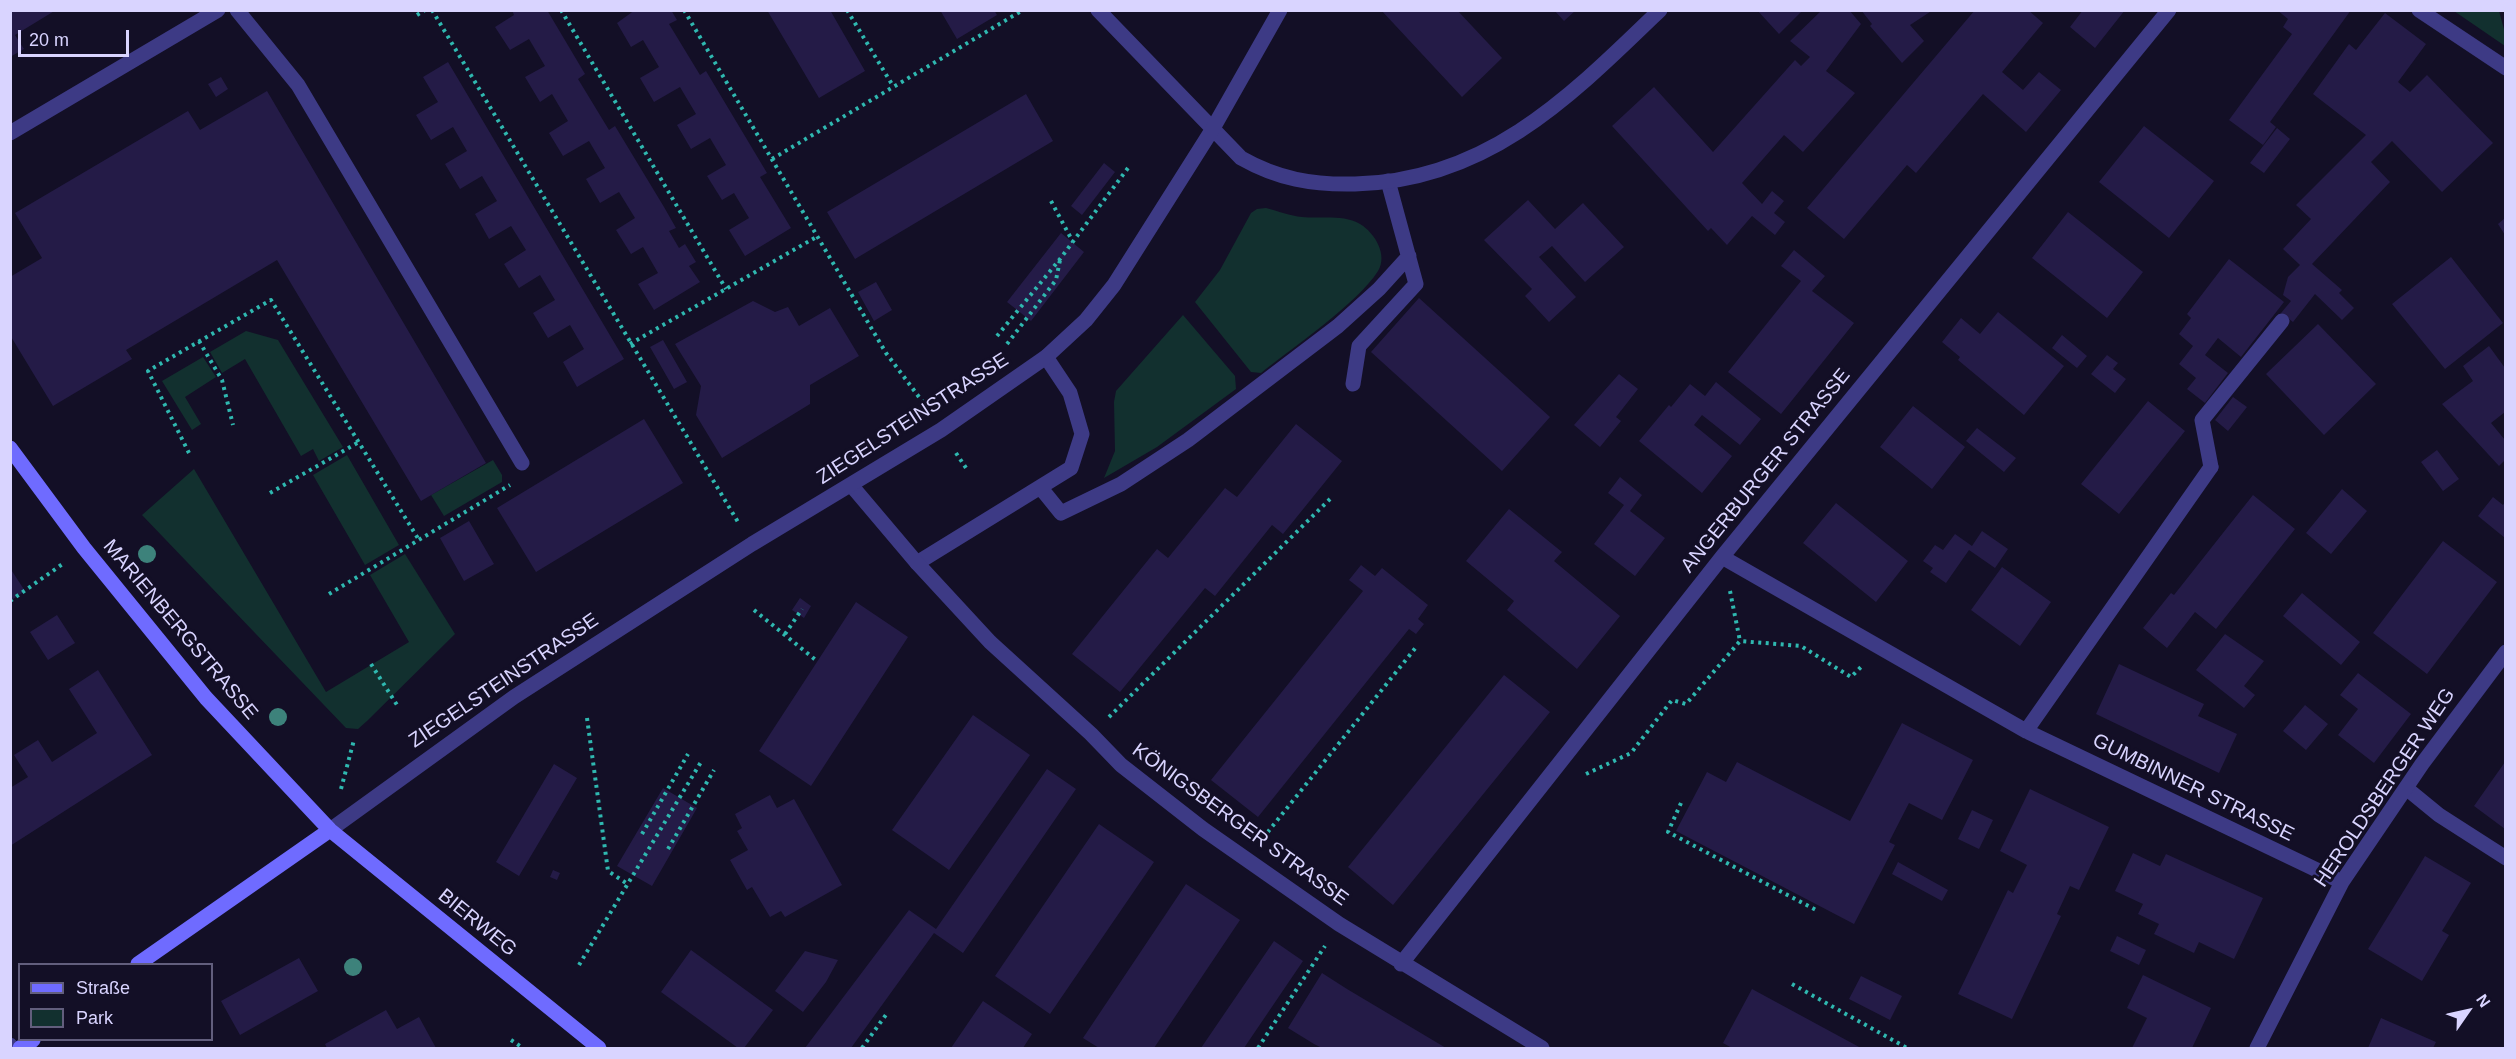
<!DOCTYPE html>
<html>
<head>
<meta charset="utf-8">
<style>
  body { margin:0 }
  #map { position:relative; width:2516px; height:1059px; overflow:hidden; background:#130f26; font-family:Helvetica,sans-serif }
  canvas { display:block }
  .frame { position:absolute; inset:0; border:12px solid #d9d4ff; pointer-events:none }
  .legend { position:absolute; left:18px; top:963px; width:195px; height:78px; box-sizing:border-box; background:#130f26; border:2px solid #625e7d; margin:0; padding:8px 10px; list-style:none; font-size:18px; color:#d9d4ff }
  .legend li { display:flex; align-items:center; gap:12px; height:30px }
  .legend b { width:30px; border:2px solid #625e7d }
  .north { position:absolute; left:2438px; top:981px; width:60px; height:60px; -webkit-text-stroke:4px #130f26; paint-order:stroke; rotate:56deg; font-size:16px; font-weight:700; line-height:24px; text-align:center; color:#d9d4ff }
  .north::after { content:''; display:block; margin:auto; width:21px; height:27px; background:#d9d4ff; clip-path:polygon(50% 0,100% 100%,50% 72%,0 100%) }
  .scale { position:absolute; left:18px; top:30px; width:111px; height:27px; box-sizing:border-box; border:3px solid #d9d4ff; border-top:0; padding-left:8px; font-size:18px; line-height:21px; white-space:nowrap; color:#d9d4ff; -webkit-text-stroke:4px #130f26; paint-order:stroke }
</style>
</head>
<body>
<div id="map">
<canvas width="2516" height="1059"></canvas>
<div class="frame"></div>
<ul class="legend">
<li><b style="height:8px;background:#6f6bff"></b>Straße</li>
<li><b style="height:16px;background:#12302f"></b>Park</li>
</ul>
<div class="north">N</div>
<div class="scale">20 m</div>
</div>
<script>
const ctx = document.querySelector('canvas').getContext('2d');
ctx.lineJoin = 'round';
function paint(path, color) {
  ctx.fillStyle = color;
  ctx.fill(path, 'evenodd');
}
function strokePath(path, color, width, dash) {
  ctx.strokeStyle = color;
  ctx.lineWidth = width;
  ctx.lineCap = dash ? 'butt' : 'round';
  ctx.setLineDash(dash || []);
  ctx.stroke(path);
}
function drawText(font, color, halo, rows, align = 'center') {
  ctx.font = font + ' Helvetica,sans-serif';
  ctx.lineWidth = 6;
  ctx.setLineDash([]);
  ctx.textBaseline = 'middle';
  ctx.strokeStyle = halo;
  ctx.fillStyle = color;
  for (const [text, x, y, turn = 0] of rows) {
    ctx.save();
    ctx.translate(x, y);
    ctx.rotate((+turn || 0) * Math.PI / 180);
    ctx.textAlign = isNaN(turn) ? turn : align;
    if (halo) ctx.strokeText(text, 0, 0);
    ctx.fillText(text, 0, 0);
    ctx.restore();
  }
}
paint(new Path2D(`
  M2454 11H2499L2505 33V46Z
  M1266 208C1278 211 1290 216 1302 217 1321 219 1343 214 1360 224 1375 233 1388 255 1378 271 1358 303 1292 348 1261 373L1251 372 1195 302 1220 270 1251 213 1257 209Z
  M1183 315 1235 376 1236 389 1157 447 1104 478 1115 451 1114 402 1116 391Z
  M246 331 278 340 343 447 319 461 313 449 301 456 245 359 222 373 210 352Z
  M203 357 216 377 185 397 201 424 192 430 162 381Z
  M347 455 399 545 365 565 313 475Z
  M493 460 502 475V482L444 516 431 495Z
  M194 469 326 692 409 642 370 575 405 554 455 634 367 721 358 729 346 728 142 515Z`), '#12302f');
paint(new Path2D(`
  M10 10H56L15 35 24 49 10 57Z
  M512 10H547L585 74 578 79 609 130 615 126 664 207 676 228 669 231 679 248 685 244 696 262 689 266 700 282 654 310 638 284 658 273 643 247 631 254 616 230 635 218 619 192 600 203 586 179 605 168 589 141 563 156 549 133 568 121 552 94 540 102 525 77 545 66 529 39 510 50 495 27 514 15Z
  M635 10H671L677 20 669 24 700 75 706 71 767 173 760 177 791 228 745 256 729 230 749 218 734 193 722 200 707 176 726 165 710 138 691 149 677 125 696 114 680 87 654 102 640 78 659 67 643 40 631 47 617 23Z
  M767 10H830L865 71 819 98Z
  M940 10H994L997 15 957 39Z
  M1381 10H1457L1502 58 1462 97Z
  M1554 10H1576L1564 21Z
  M1757 10H1803L1779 34Z
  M1822 10H1849L1861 24 1826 71 1855 93 1803 152 1784 135 1742 183 1762 204 1772 191 1784 201 1774 213 1785 222 1775 235 1752 216 1727 245 1711 228 1708 231 1612 126 1654 87 1713 152 1795 60 1801 66 1810 57 1790 41Z
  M1861 10H1933L1910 25 1924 41 1902 63 1870 26 1872 24Z
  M1975 10H2028L2043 23 2002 72 2023 90 2039 72 2061 90 2026 132 1983 94 1916 173 1907 165 1844 239 1807 208Z
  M2083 10H2125L2095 48 2070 27Z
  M2277 10H2351L2270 122 2276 127 2263 145 2229 120 2292 34 2283 27 2288 19Z
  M2385 13 2426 44 2398 82 2410 92 2427 75 2493 143 2442 192 2392 141 2371 162 2390 182 2312 264 2342 290 2339 293 2354 308 2342 320 2315 294 2293 322 2281 313 2291 301 2283 295 2288 277 2300 265 2283 249 2311 219 2296 205 2366 135 2313 94 2349 44 2356 50Z
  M448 62 624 359 577 387 563 362 584 349 570 325 548 338 533 313 555 300 540 275 519 288 504 264 526 250 511 226 489 239 475 214 497 201 482 176 460 189 445 164 467 151 453 127 431 140 416 115 438 102 423 77Z
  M221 77 228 89 216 97 208 84Z
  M267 91 486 463 421 501 277 260 126 350 132 359 53 406 10 335V277L42 258 15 213 188 111 200 130Z
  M1026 94 1053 141 855 259 827 212Z
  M2144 126 2214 181 2169 238 2099 182Z
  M2277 128 2290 139 2264 173 2250 163Z
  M1104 163 1115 172 1082 215 1071 206Z
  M1528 200 1555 229 1583 203 1624 247 1585 282 1552 246 1539 257 1576 297 1549 322 1525 296 1532 289 1484 240Z
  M2068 212 2143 272 2107 318 2032 258Z
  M2505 218V235L2498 224Z
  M1061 233 1084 252 1031 321 1007 302Z
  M1794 250 1825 276 1812 291 1854 323 1781 414 1728 372 1801 281 1781 266Z
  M2451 257 2503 323 2445 369 2392 304Z
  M2229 259 2284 302 2241 357 2218 338 2205 355 2228 373 2205 403 2187 389 2196 378 2179 364 2193 346 2179 334 2191 318 2187 314Z
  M876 282 892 310 874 321 858 292Z
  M1419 298 1550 417 1502 471 1371 352Z
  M753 301 775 312 788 307 799 326 830 308 859 356 810 385V404L722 458 696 415 701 386 675 344Z
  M1998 312 2064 366 2024 415 1958 360 1960 357 1942 342 1961 318 1980 334Z
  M2318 324 2376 384 2324 435 2266 374Z
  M2062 335 2087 356 2077 368 2052 348Z
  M663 340 687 382 674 389 650 347Z
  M2489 346 2505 368V412L2491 423 2505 440V460L2499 466 2442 404 2473 381 2463 366Z
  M2107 355 2118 363 2113 369 2126 379 2115 393 2091 374Z
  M1619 374 1638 389 1616 417 1621 421 1600 447 1574 425Z
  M1716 382 1761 419 1740 445 1702 415 1694 425 1732 456 1702 493 1639 441 1669 405 1671 407 1690 384 1705 396Z
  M2233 397 2247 407 2228 431 2215 420Z
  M2148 401 2185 431 2119 514 2081 484Z
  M1913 406 1965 447 1932 489 1880 447Z
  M644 419 683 483 536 572 497 508Z
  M1296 424 1342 461 1283 534 1272 525 1215 596 1205 588 1120 692 1072 654 1157 549 1168 558 1225 488 1237 497Z
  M1977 428 2016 458 2004 472 1966 441Z
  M2437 450 2459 479 2443 491 2421 462Z
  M1620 477 1642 495 1630 511 1665 538 1635 576 1594 544 1624 505 1608 493Z
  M2342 489 2367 511 2331 554 2306 533Z
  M2253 495 2295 529 2216 629 2195 612 2167 648 2143 628 2171 593 2174 595Z
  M2493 497 2503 505 2505 502V538L2478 516Z
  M1836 503 1908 561 1876 602 1803 543Z
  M1509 509 1562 552 1554 561 1620 616 1577 669 1507 610 1514 601 1466 561Z
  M469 521 494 564 464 581 440 538Z
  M1982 531 2008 549 1995 568 1969 550 1946 583 1930 572 1933 568 1923 561 1935 545 1943 550 1955 534 1972 546Z
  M2443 541 2497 582 2427 674 2373 633Z
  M1361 565 1375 576 1382 568 1428 605 1418 619 1424 624 1416 634 1409 629 1258 817 1211 780 1363 591 1349 580Z
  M2002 567 2051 602 2020 646 1971 610Z
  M10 568 25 591 10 601Z
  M2302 593 2360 642 2341 665 2283 616Z
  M800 598 811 606 804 618 792 610Z
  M856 602 908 637 811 786 759 751Z
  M57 615 75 643 48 660 30 632Z
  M2225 634 2264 661 2244 686 2255 695 2244 708 2196 670Z
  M2119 664 2204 704 2198 716 2237 734 2219 773 2096 714Z
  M98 670 152 755 10 846V788L28 777 14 755 38 740 52 762 97 733 69 689Z
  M2358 673 2411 714 2374 763 2338 735 2358 709 2340 695Z
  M1504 675 1550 712 1393 905 1348 867Z
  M2305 705 2328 724 2306 750 2283 731Z
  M973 715 1030 755 949 870 892 830Z
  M1902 723 1973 760 1942 820 1909 803 1889 842 1895 845 1854 924 1676 831 1707 772 1726 782 1737 762 1850 821Z
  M2505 762V829L2474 806Z
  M554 764 577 778 519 876 496 862Z
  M1047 769 1076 789 963 953 934 933 851 1048H805L909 910 936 929Z
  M663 788 697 808 652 886 617 866Z
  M2030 789 2109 827 2079 890 2070 886 2057 914 2061 916 2012 1019 1958 994 2008 890 2013 893 2027 865 2000 851Z
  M770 795 777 808 794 799 842 885 785 917 781 911 770 917 752 887 747 890 730 860 748 850 737 831 742 828 735 814Z
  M1972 810 1993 820 1979 849 1958 839Z
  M1099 824 1154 862 1050 1014 995 976Z
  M2133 853 2160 866 2166 854 2263 898 2234 959 2199 942 2194 953 2154 934 2159 924 2138 914 2143 904 2115 891Z
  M2425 856 2471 883 2442 931 2449 935 2422 981 2368 949Z
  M1898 862 1948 890 1942 901 1892 874Z
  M553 870 560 873 557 880 550 877Z
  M1186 884 1240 920 1154 1048H1099L1083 1038Z
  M2117 936 2146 950 2139 965 2110 951Z
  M1274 941 1303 961 1244 1048H1201Z
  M691 950 773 1010 744 1048H738L661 992Z
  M805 951 838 960 826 982 803 1012 775 991Z
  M299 958 318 991 240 1035 221 1001Z
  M1322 973 1347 989 1446 1048H1322L1314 1044 1288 1028Z
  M2143 975 2211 1008 2192 1048H2132L2147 1018 2127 1008Z
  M1861 976 1902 996 1890 1020 1849 999Z
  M1752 989 1824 1028 1861 1048H1732L1723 1043Z
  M983 1001 1032 1034 1023 1048H951Z
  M386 1010 397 1029 419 1017 436 1048H327L325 1044Z
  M2381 1018 2436 1042 2433 1048H2368Z`), '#241b47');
strokePath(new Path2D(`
  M432 10 738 522
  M561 10 726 289
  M684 10 886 353 928 409
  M847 10 893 86
  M417 15 425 10
  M772 159 1023 10
  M1051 201 1073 242
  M997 336 1060 259 1128 168
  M199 341 222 380 233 425
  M630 344 818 236
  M1007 344 1056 280 1060 260
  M189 453 148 371 271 300 419 540
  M956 453 966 468
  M270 493 359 442
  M1730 591 1740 641
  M329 594 510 485
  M10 601 64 563
  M754 610 817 661
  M785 634 802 609
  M371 664 397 705
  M1109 717 1330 499
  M587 718 608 871 629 885
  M1586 774 1631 753 1672 700 1686 704 1740 641 1801 646 1851 677 1861 667
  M341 789 354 740
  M1681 803 1668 832 1816 910
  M642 834 688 754
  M1263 838 1417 646
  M668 849 714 770
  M579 965 701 762
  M1792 984 1907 1048
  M511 1040 523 1048
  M862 1048 888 1012
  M1258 1048 1325 946`), '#2fb8b0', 4, [3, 4.5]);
strokePath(new Path2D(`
  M237 10 298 85 522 463
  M1353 384 1359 346 1416 284 1388 181
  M2211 467 2202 420 2282 321
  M1040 487 1061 513 1121 484 1188 440 1338 326 1379 289 1409 256
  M917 563 1071 468 1082 434 1070 393 1046 357
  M2406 788 2439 815 2506 858`), '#3d3a85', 15);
strokePath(new Path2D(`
  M1098 10 1241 158C1278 179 1312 185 1355 184 1487 181 1570 97 1660 10
  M2419 10 2506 68
  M10 133 218 10
  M851 485 917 563 990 642 1091 734 1121 765 1203 829 1339 924 1542 1048
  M1722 557 2026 731 2342 882
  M2026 731 2211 467
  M1401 964 1722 557 2169 10
  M10 1045 12 1048
  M2257 1048 2342 882 2422 764 2506 652`), '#3d3a85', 15);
strokePath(new Path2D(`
  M330 830 514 697 752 544 941 430 1046 357 1086 320 1114 285 1212 130 1280 10`), '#3d3a85', 15);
strokePath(new Path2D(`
  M10 448 84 548 206 698 330 830 599 1048
  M138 964 330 830
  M20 1048 33 1040`), '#6f6bff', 15);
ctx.fillStyle = '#3d827b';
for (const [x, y] of [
  [147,554],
  [278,717],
  [353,967]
]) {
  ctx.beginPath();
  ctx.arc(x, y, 9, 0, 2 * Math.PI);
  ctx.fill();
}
drawText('20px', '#d9d4ff', '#130f26', [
  ["ZIEGELSTEINSTRASSE",913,419,-33],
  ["ANGERBURGER STRASSE",1766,471,-51],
  ["MARIENBERGSTRASSE",180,630,50],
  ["ZIEGELSTEINSTRASSE",504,681,-34],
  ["GUMBINNER STRASSE",2193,788,26],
  ["HEROLDSBERGER WEG",2385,788,-56],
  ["KÖNIGSBERGER STRASSE",1240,825,36],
  ["BIERWEG",477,923,39]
]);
</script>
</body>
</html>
